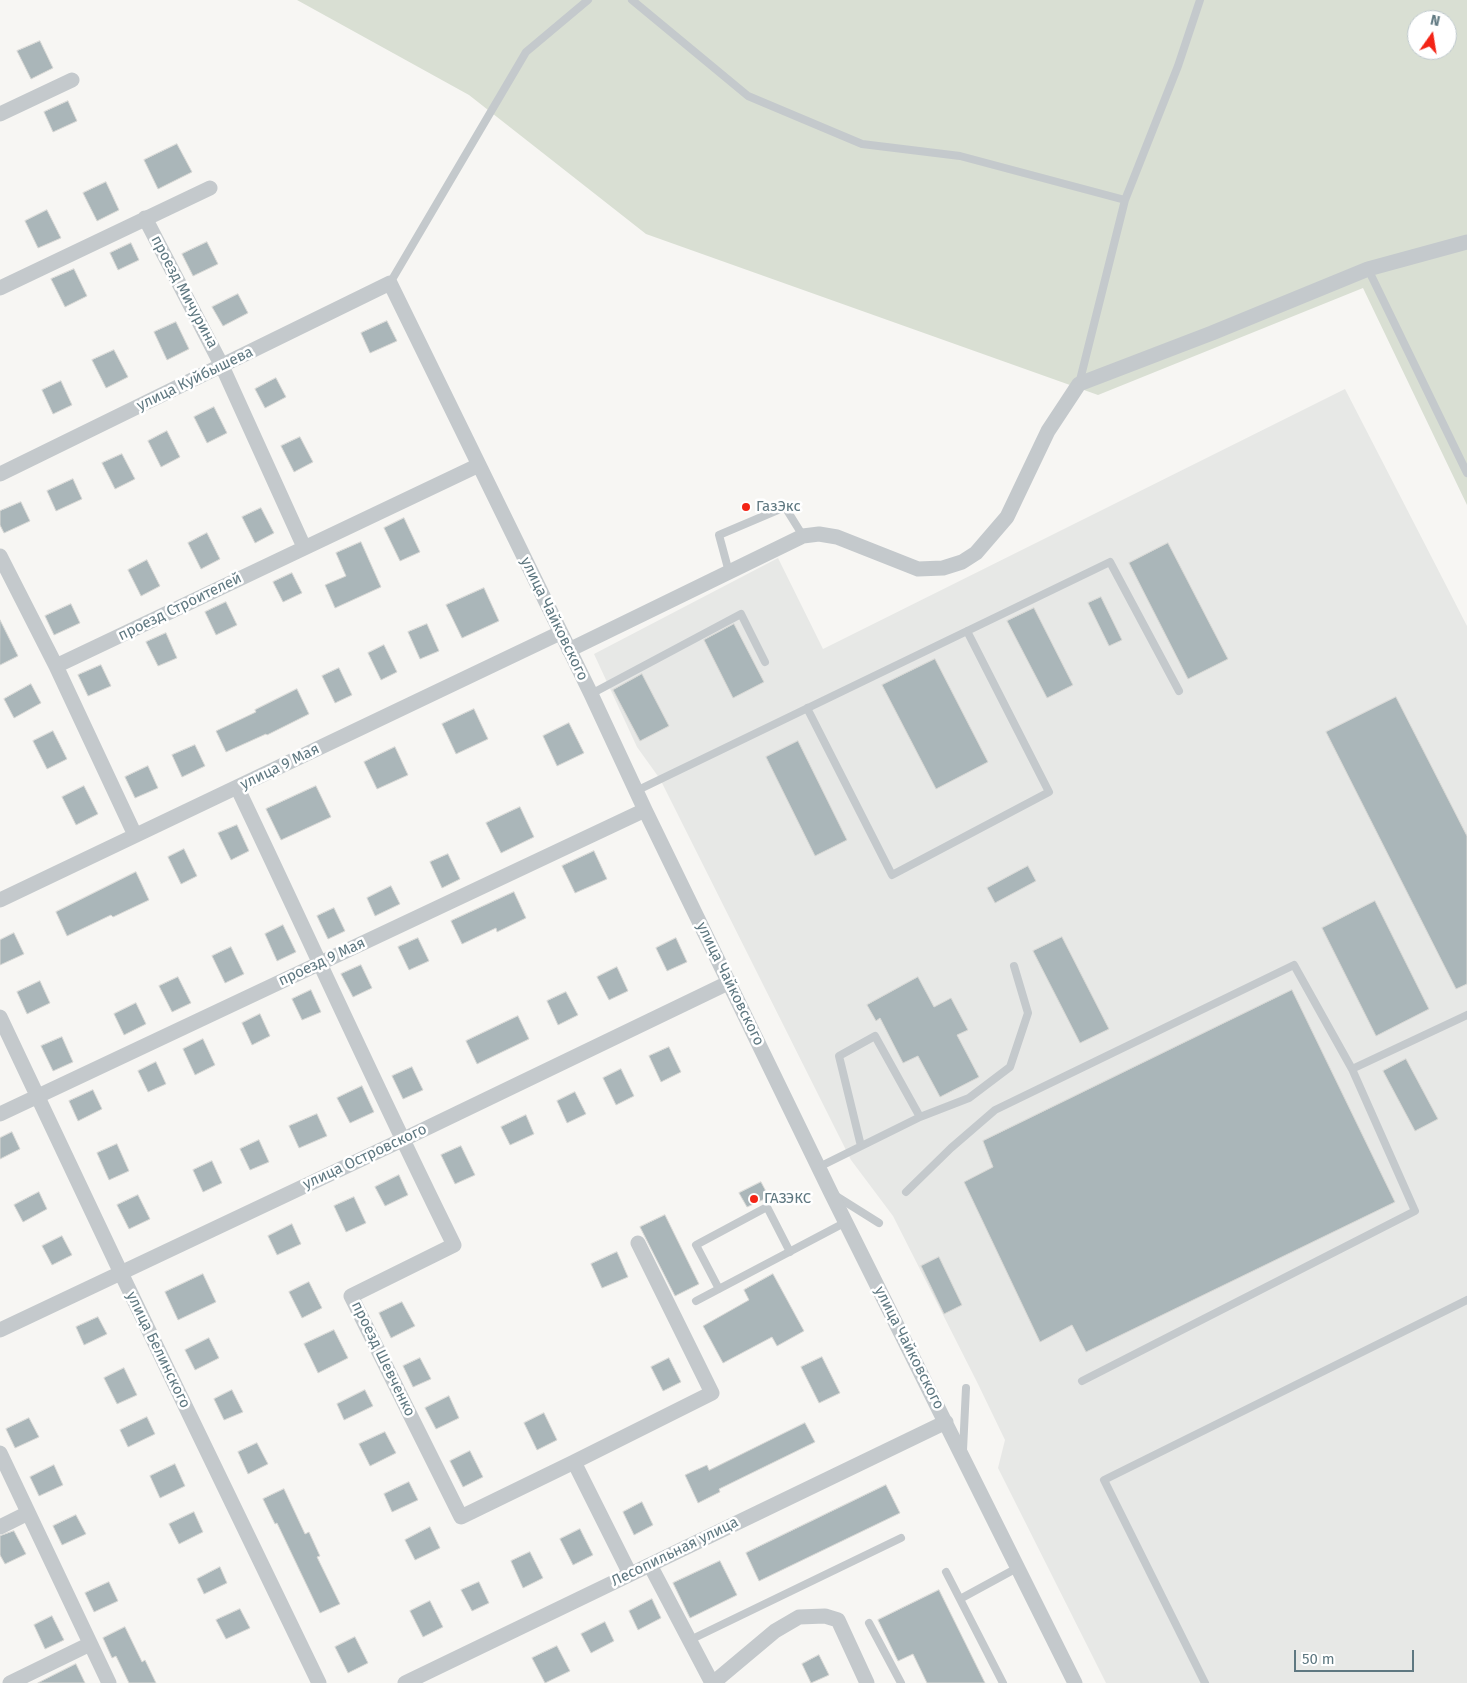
<!DOCTYPE html>
<html>
<head>
<meta charset="utf-8">
<style>
  body { margin:0 }
  #map { position:relative; width:1467px; height:1683px; overflow:hidden; background:#f7f6f3; font-family:"Fira Sans",sans-serif }
  canvas { display:block }
  .north { position:absolute; left:1407px; top:10px; width:50px; height:50px; box-sizing:border-box; background:#fff; border:1px solid #bfc9cd; border-radius:50%; rotate:13deg; font-size:14px; font-weight:700; line-height:20px; text-align:center; color:#5f7881 }
  .north::after { content:''; display:block; margin:auto; width:18px; height:22px; background:#f32416; clip-path:polygon(50% 0,100% 100%,50% 72%,0 100%) }
  .scale { position:absolute; left:1294px; top:1650px; width:120px; height:22px; box-sizing:border-box; border:2px solid #5f7881; border-top:0; padding-left:6px; font-size:15px; line-height:18px; white-space:nowrap; color:#5f7881; -webkit-text-stroke:4px #fff; paint-order:stroke }
</style>
</head>
<body>
<div id="map">
<canvas width="1467" height="1683"></canvas>
<div class="north">N</div>
<div class="scale">50 m</div>
</div>
<script>
const ctx = document.querySelector('canvas').getContext('2d');
ctx.lineJoin = 'round';
function paint(path, color) {
  ctx.fillStyle = color;
  ctx.fill(path, 'evenodd');
}
function strokePath(path, color, width, dash) {
  ctx.strokeStyle = color;
  ctx.lineWidth = width;
  ctx.lineCap = dash ? 'butt' : 'round';
  ctx.setLineDash(dash || []);
  ctx.stroke(path);
}
function drawText(font, color, halo, rows, align = 'center') {
  ctx.font = font + ' "Fira Sans",sans-serif';
  ctx.lineWidth = 5;
  ctx.setLineDash([]);
  ctx.textBaseline = 'middle';
  ctx.strokeStyle = halo;
  ctx.fillStyle = color;
  for (const [text, x, y, turn = 0] of rows) {
    ctx.save();
    ctx.translate(x, y);
    ctx.rotate((+turn || 0) * Math.PI / 180);
    ctx.textAlign = isNaN(turn) ? turn : align;
    if (halo) ctx.strokeText(text, 0, 0);
    ctx.fillText(text, 0, 0);
    ctx.restore();
  }
}
paint(new Path2D(`
  M1345 389 1467 626V1683H1106L998 1468 1005 1440 977 1382 893 1216 851 1160 660 779 637 747 594 654 778 558 823 649Z`), '#e7e8e6');
paint(new Path2D(`
  M297 0H1467V505L1363 288 1098 395 646 234 469 95ZM1417 20H1447V50H1417Z`), '#d9dfd3');
const building = new Path2D(`
  M40 41 53 68 31 79 17 51Z
  M68 101 77 121 53 132 44 112Z
  M177 144 192 172 158 189 144 160Z
  M106 182 119 210 97 221 83 193Z
  M47 210 61 238 38 248 25 221Z
  M207 242 218 264 193 276 182 254Z
  M131 243 139 260 118 270 110 253Z
  M74 269 87 296 65 307 51 279Z
  M238 294 248 313 223 326 212 307Z
  M387 321 397 341 370 353 361 333Z
  M176 322 189 349 167 360 154 332Z
  M114 350 128 377 106 388 92 360Z
  M276 378 286 397 265 408 255 389Z
  M61 381 72 405 53 414 42 390Z
  M214 407 227 433 207 443 194 417Z
  M167 431 180 457 161 467 148 441Z
  M300 437 313 462 294 472 281 446Z
  M122 454 135 479 115 489 102 463Z
  M73 479 82 499 56 511 47 491Z
  M21 502 30 521 4 533 0 525V511Z
  M261 508 274 533 255 543 242 517Z
  M404 518 420 552 400 561 384 528Z
  M207 533 220 559 201 569 188 543Z
  M361 542 381 587 335 608 325 585 346 576 336 553Z
  M1168 543 1228 659 1188 679 1129 563Z
  M147 560 160 586 141 596 128 570Z
  M292 573 302 593 283 602 273 582Z
  M484 588 499 621 462 638 446 605Z
  M1101 597 1122 640 1109 646 1088 603Z
  M226 602 237 625 216 635 205 612Z
  M71 604 80 623 54 635 45 616Z
  M1034 608 1073 685 1047 698 1007 621Z
  M0 620 18 656 0 665Z
  M427 624 439 651 420 659 408 632Z
  M734 624 764 682 733 698 704 640Z
  M166 633 177 658 158 666 146 642Z
  M384 645 397 672 381 680 368 653Z
  M935 659 988 762 936 789 882 685Z
  M101 665 111 686 88 696 78 675Z
  M339 668 352 695 335 703 322 676Z
  M642 674 669 726 640 741 613 690Z
  M31 684 41 703 14 718 4 699Z
  M297 689 309 714 267 735 266 734 226 752 216 731 256 712 255 710Z
  M1396 697 1467 836V984L1456 989 1326 732Z
  M474 709 488 739 456 754 442 724Z
  M569 723 584 753 557 766 543 736Z
  M53 731 67 759 47 769 33 741Z
  M798 741 847 840 815 856 766 757Z
  M195 745 205 766 182 777 172 755Z
  M395 747 408 775 377 789 364 762Z
  M148 766 158 788 135 798 125 777Z
  M84 786 98 814 76 825 62 797Z
  M316 786 331 817 281 840 266 809Z
  M520 807 534 837 501 853 486 823Z
  M237 825 249 851 231 860 218 833Z
  M184 849 197 876 181 884 168 857Z
  M594 851 607 879 575 893 562 866Z
  M448 854 460 879 442 888 430 862Z
  M1028 866 1036 881 995 903 987 888Z
  M136 872 149 900 113 917 111 915 67 936 56 912Z
  M391 886 400 904 375 916 367 898Z
  M514 892 526 918 497 932 496 928 462 944 451 921Z
  M1375 901 1429 1009 1376 1036 1322 928Z
  M334 908 345 931 328 939 317 916Z
  M283 925 296 952 277 961 265 934Z
  M14 933 24 954 0 965V940Z
  M1062 937 1109 1029 1080 1043 1033 951Z
  M418 938 429 961 409 970 398 947Z
  M676 938 687 962 667 971 656 948Z
  M231 947 244 974 225 983 212 956Z
  M361 965 372 988 353 997 341 974Z
  M617 967 628 991 609 1000 597 977Z
  M178 977 191 1003 172 1012 159 986Z
  M918 977 934 1007 951 998 968 1030 957 1035 979 1077 940 1097 918 1056 903 1063 880 1018 876 1021 867 1005Z
  M40 981 50 1003 27 1014 17 992Z
  M311 990 321 1012 302 1020 292 999Z
  M1292 990 1395 1202 1086 1352 1072 1325 1040 1342 964 1182 993 1167 983 1141Z
  M566 992 578 1015 558 1025 547 1001Z
  M136 1003 146 1024 124 1035 114 1014Z
  M260 1014 270 1036 252 1045 242 1023Z
  M518 1016 529 1039 477 1064 466 1041Z
  M62 1037 73 1062 53 1071 41 1046Z
  M203 1039 215 1065 195 1075 183 1049Z
  M669 1047 681 1072 661 1082 649 1056Z
  M1406 1059 1438 1119 1415 1131 1383 1071Z
  M156 1062 166 1084 148 1092 138 1071Z
  M412 1067 423 1090 403 1099 392 1076Z
  M621 1069 634 1096 616 1105 603 1078Z
  M362 1086 374 1112 350 1123 337 1098Z
  M93 1090 102 1109 78 1121 69 1101Z
  M575 1092 586 1114 567 1123 557 1101Z
  M317 1114 327 1136 299 1148 289 1126Z
  M526 1115 534 1134 510 1145 501 1127Z
  M12 1132 20 1149 0 1159V1138Z
  M259 1140 269 1162 250 1170 240 1149Z
  M117 1144 129 1171 109 1180 97 1153Z
  M461 1146 475 1175 455 1184 441 1155Z
  M212 1161 222 1183 203 1192 193 1170Z
  M399 1175 408 1195 385 1206 375 1187Z
  M761 1182 769 1197 747 1207 739 1193Z
  M39 1192 47 1209 23 1222 14 1205Z
  M138 1195 150 1219 129 1229 117 1205Z
  M354 1197 366 1223 346 1232 334 1206Z
  M665 1215 699 1284 675 1296 640 1227Z
  M292 1224 301 1244 277 1255 268 1236Z
  M62 1236 72 1255 52 1265 42 1246Z
  M617 1252 628 1277 602 1288 591 1264Z
  M939 1257 962 1305 944 1314 921 1266Z
  M203 1274 216 1302 178 1320 165 1292Z
  M773 1274 804 1331 777 1346 772 1337 723 1363 703 1326 749 1300 744 1290Z
  M309 1282 322 1308 302 1318 289 1292Z
  M402 1302 415 1326 391 1338 379 1313Z
  M98 1317 107 1334 84 1345 76 1327Z
  M334 1330 348 1358 318 1373 304 1344Z
  M209 1338 219 1358 195 1370 185 1350Z
  M822 1357 840 1393 819 1403 801 1367Z
  M420 1358 431 1379 413 1387 403 1366Z
  M669 1358 681 1382 663 1391 651 1367Z
  M124 1368 137 1395 117 1404 104 1378Z
  M232 1390 243 1412 224 1420 214 1399Z
  M365 1390 373 1406 344 1420 337 1404Z
  M449 1396 459 1418 436 1429 425 1408Z
  M544 1413 557 1440 537 1450 524 1423Z
  M147 1417 155 1434 128 1447 120 1430Z
  M29 1418 39 1437 15 1448 6 1429Z
  M805 1423 815 1442 719 1489 720 1492 698 1503 685 1475 707 1465 709 1470Z
  M385 1432 396 1453 370 1466 359 1444Z
  M257 1443 268 1464 248 1474 238 1452Z
  M470 1451 483 1477 463 1487 450 1461Z
  M175 1464 185 1486 160 1498 150 1476Z
  M54 1465 63 1485 39 1496 30 1477Z
  M409 1482 418 1500 392 1512 384 1494Z
  M886 1485 900 1513 759 1581 746 1553Z
  M284 1489 305 1534 309 1532 320 1556 317 1557 340 1604 320 1613 277 1523 275 1524 263 1499Z
  M642 1502 653 1525 634 1535 623 1512Z
  M194 1512 203 1532 179 1544 169 1524Z
  M76 1515 86 1534 62 1545 53 1526Z
  M430 1527 440 1548 415 1560 405 1540Z
  M580 1529 593 1555 573 1565 560 1539Z
  M14 1531 26 1554 5 1564 0 1555V1536Z
  M530 1552 543 1578 523 1588 511 1561Z
  M720 1561 737 1595 690 1618 673 1583Z
  M220 1567 227 1583 204 1594 197 1579Z
  M109 1582 118 1601 94 1612 85 1593Z
  M479 1582 489 1603 472 1611 461 1590Z
  M939 1590 985 1683H927L913 1654 898 1661 878 1620Z
  M652 1599 661 1618 638 1630 629 1611Z
  M430 1601 443 1627 423 1637 410 1611Z
  M240 1609 250 1628 226 1639 216 1620Z
  M52 1616 64 1640 45 1649 34 1625Z
  M605 1622 614 1641 591 1653 581 1634Z
  M125 1627 142 1662 145 1660 156 1683H129L116 1656 112 1658 103 1638Z
  M355 1637 368 1663 348 1673 335 1647Z
  M557 1646 570 1671 545 1683 532 1658Z
  M819 1655 829 1675 811 1683 802 1664Z
  M76 1664 85 1683H38Z`);
paint(building, '#aab6b9');
strokePath(building, '#d8d8d5', 1);
strokePath(new Path2D(`
  M632 0 748 96 862 144 960 156 1125 200
  M1368 269 1467 473
  M390 283 526 52 588 0
  M1079 384 1125 200 1178 66 1200 0
  M729 572 719 535 785 507 803 536
  M591 694 741 614 765 662
  M807 708 892 875 1049 792 967 631
  M636 791 1110 562 1179 691
  M920 1117 969 1098 1010 1067 1028 1013 1014 966
  M819 1167 920 1117 875 1036 839 1056 861 1146
  M906 1192 951 1148 995 1110 1294 965 1352 1069 1467 1015
  M836 1196 879 1223
  M719 1289 696 1245 767 1207 790 1252
  M696 1301 846 1222
  M1082 1381 1415 1211 1352 1069
  M963 1450 966 1388
  M946 1572 1003 1683
  M960 1599 1017 1568
  M869 1623 901 1683
  M690 1640 901 1538
  M1205 1683 1104 1480 1467 1300`), '#c4c9cc', 8);
strokePath(new Path2D(`
  M0 114 72 80
  M145 218 222 366 304 547
  M0 288 210 188
  M0 474 390 283 591 694 645 810 831 1193 1075 1683
  M0 556 56 666 135 835
  M569 650 803 536 819 534 837 537 918 569 943 568 962 562 976 553 1007 517 1048 431 1079 384 1212 333 1368 269 1467 242
  M56 666 479 465
  M237 787C310 940 379 1094 454 1245L351 1296 461 1517 574 1462 630 1574
  M0 900 560 633
  M0 1017 121 1273 319 1683
  M0 1114 645 810
  M0 1330 402 1140 730 982
  M0 1453 109 1683
  M574 1462 712 1393 638 1243
  M0 1527 28 1513
  M650 1565 712 1683
  M10 1683 90 1644
  M405 1683 946 1422
  M713 1683 775 1631 799 1617 825 1616 838 1620 867 1683`), '#c4c9cc', 15);
for (const [x, y, r, color] of [
  [746,507,5,"#f32416"],
  [754,1199,5,"#f32416"]
]) {
  const dot = new Path2D();
  dot.arc(x, y, r, 0, 2 * Math.PI);
  ctx.fillStyle = color;
  ctx.fill(dot);
  strokePath(dot, '#fff', 2);
}
drawText('15px', '#5f7881', '#fff', [
  ["проезд Мичурина",184,292,62],
  ["улица Куйбышева",195,379,-26],
  ["проезд Строителей",180,607,-26],
  ["улица Чайковского",554,619,64],
  ["улица 9 Мая",280,767,-26],
  ["проезд 9 Мая",322,962,-25],
  ["улица Чайковского",730,984,64],
  ["улица Островского",365,1157,-25],
  ["улица Чайковского",909,1348,63],
  ["улица Белинского",158,1350,64],
  ["проезд Шевченко",383,1359,64],
  ["Лесопильная улица",675,1552,-26]
]);
drawText('15px', '#5f7881', '#fff', [
  ["ГазЭкс",756,507],
  ["ГАЗЭКС",764,1199]
], 'left');
</script>
</body>
</html>
